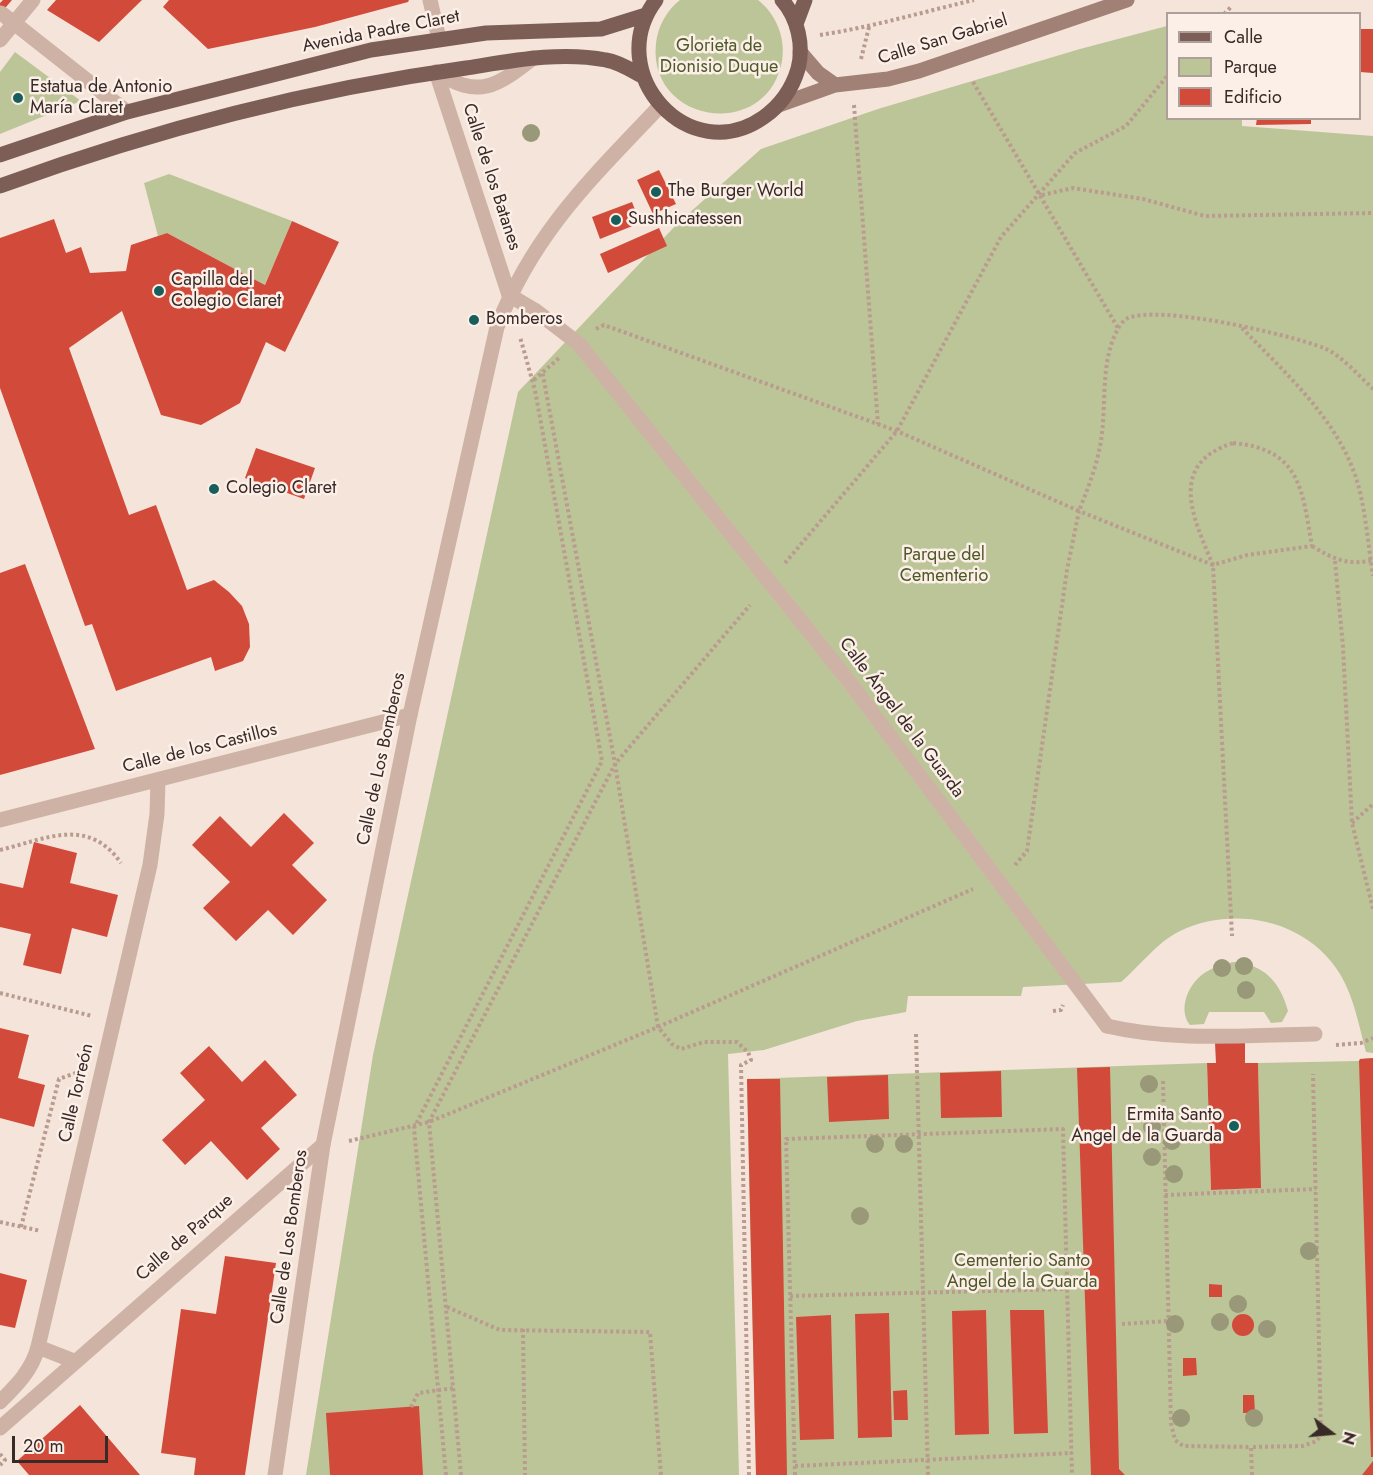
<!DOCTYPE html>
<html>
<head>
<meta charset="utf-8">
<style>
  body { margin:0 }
  #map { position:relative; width:1373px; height:1475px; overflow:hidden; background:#f4e4da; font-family:Jost,sans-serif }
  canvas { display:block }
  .legend { position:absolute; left:1166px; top:12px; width:195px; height:108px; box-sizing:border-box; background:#fbefe7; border:2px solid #ada09a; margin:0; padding:8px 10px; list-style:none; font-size:18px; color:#382a27 }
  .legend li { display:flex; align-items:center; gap:12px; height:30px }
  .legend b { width:30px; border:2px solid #ada09a }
  .north { position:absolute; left:1301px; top:1403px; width:60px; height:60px; -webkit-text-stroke:4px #fbefe7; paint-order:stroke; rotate:106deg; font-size:16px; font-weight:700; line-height:24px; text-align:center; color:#382a27 }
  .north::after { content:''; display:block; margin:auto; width:21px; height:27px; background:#382a27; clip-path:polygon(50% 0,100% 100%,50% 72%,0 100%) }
  .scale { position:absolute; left:12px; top:1436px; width:96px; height:27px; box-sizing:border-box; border:3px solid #382a27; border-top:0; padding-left:8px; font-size:18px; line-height:21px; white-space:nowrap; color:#382a27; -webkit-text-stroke:4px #fbefe7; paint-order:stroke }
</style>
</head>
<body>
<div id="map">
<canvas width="1373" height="1475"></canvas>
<ul class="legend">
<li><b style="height:8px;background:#7c5e56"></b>Calle</li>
<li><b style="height:16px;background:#bcc598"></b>Parque</li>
<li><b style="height:16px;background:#d24b3a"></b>Edificio</li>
</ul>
<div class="north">N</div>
<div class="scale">20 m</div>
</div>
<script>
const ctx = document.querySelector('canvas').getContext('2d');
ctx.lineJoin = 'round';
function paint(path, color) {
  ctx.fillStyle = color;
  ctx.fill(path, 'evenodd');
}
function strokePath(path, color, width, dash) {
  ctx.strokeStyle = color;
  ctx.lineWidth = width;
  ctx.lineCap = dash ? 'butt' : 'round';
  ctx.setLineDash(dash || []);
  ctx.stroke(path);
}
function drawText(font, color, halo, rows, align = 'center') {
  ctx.font = font + ' Jost,sans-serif';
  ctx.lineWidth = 5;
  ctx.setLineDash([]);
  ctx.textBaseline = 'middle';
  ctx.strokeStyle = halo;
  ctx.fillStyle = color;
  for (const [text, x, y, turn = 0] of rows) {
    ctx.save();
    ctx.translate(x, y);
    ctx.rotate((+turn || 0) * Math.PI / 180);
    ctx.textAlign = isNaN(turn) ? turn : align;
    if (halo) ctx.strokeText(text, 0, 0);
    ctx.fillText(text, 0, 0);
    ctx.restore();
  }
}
paint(new Path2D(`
  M680 0H758C776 14 786 38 782 61 767 142 647 124 656 43 658 26 667 10 680 0Z
  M1167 26 1168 118 1242 119V126L1373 136V1053L1366 1052C1359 1026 1354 997 1340 974 1307 920 1235 905 1180 931 1157 942 1140 966 1121 982L1023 987 1021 996H908L906 1012 857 1021 764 1050 728 1054 739 1475H306L373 1055 518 392 678 223 761 149 878 109 1080 49Z
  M15 52 81 101 0 134V72Z
  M169 174 292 221 265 285 167 233 158 236 144 183Z
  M1233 962C1263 964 1280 981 1288 1011L1282 1022 1271 1023 1264 1012H1209L1204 1024 1190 1025C1177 1009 1189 982 1206 972 1214 967 1224 964 1233 962Z
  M1373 1058V1475H756L747 1079 1207 1063 1211 1190 1260 1188 1258 1063 1359 1061 1360 1059Z`), '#bcc598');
paint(new Path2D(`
  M3 0H12L0 14V3Z
  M56 0H142L99 42 47 10Z
  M169 0H409L408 2 315 27 208 49 163 7Z
  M1360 29H1373V73L1360 72Z
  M1257 118H1311V124L1256 125Z
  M659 170 676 204 653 214 637 180Z
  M632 202 640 223 600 239 592 217Z
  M54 219 66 253 81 247 90 273 126 271 131 245 167 233 265 285 292 221 339 242 285 352 266 342 240 403 201 425 161 415 122 311 69 348 129 515 156 505 187 590 214 580 229 592 242 606 249 624 250 647 243 661 215 671 211 657 116 691 92 624 85 626 0 388V238Z
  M659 228 667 246 608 273 600 254Z
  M256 448 315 468 304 499 245 478Z
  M25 564 95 749 0 775V573Z
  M284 813 314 843 292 865 327 900 293 935 268 910 236 941 203 908 230 882 192 845 220 816 251 847Z
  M34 842 77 853 70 883 118 895 107 937 72 928 61 974 23 965 31 934 0 927V883L23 888Z
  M0 1028 29 1035 18 1078 45 1085 34 1127 0 1118Z
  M1215 1043H1245V1063H1258L1261 1188 1211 1190 1207 1063H1216Z
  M209 1046 242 1082 265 1060 297 1095 261 1128 280 1149 247 1180 211 1141 185 1165 162 1140 205 1100 180 1073Z
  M1373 1058V1457H1371L1359 1061 1360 1059Z
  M1110 1067 1119 1469 1125 1475H1091L1077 1068Z
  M1001 1071 1002 1117 941 1118 940 1073Z
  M888 1075 889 1119 829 1122 827 1077Z
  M747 1079H780L787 1475H756Z
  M225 1256 276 1263 245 1475H194L196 1458 161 1453 181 1309 216 1314Z
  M0 1273 27 1280 15 1328 0 1325Z
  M1209 1284 1222 1285V1297H1209Z
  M986 1310 989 1434 955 1435 952 1311Z
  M1010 1310H1044L1048 1433 1014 1434Z
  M889 1313 892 1437 858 1438 855 1314Z
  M1232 1325a11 11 0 1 1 22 0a11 11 0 1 1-22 0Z
  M831 1315 834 1439 800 1440 796 1317Z
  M1183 1358H1196L1197 1375 1183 1376Z
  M907 1390 908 1420H894L893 1391Z
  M1243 1395H1254L1255 1413H1243Z
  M80 1405 140 1475H29L17 1461Z
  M419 1406 423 1475H330L326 1413Z
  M1373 1461V1475H1362Z`), '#d24b3a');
strokePath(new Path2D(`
  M1224 14 1231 7
  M820 35C872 27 923 12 974 0
  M861 59 869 27
  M973 82 1118 328
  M854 105 878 424
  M1042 195 1073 188 1143 199 1205 216 1373 213
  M1242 328C1285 373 1338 419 1357 481 1366 511 1368 545 1373 576
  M596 329 604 325 897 431 1079 511C1089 485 1099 461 1102 433 1106 399 1101 359 1118 329 1119 326 1123 321 1126 319 1156 303 1291 335 1324 348 1342 356 1358 375 1373 389
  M534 380 559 358
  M1233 443C1301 449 1302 490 1312 546L1247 555 1213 565C1193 518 1167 464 1233 443Z
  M1312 546C1333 559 1348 566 1373 560
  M1335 561 1343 647 1352 823 1373 909
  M785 563 897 431 1001 237 1075 153 1126 126 1168 75
  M1352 823 1373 804
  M0 850C46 839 88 816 121 863
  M1015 865 1027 851 1067 570 1079 511 1213 565 1232 936
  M0 993 92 1016
  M1053 1011 1061 1010 1063 1005
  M916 1034 928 1475
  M1336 1045 1361 1043 1373 1038
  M1163 1081 1171 1423 1175 1440 1183 1446 1251 1447
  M349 1141 429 1122 658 1027 973 889
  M1165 1195 1316 1189
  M0 1222 41 1231
  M21 1227 59 1079 79 1072
  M790 1296 1067 1289
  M447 1307 500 1330 650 1332 661 1475
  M1122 1324 1168 1321
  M523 1329 525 1475
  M411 1407 418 1393 454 1388
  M0 1454 5 1460 0 1465
  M795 1466 1072 1453
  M446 1475 414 1128 602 761 535 390 520 337
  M461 1475 429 1122 615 764 542 370
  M749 1475 741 1065 751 1060 748 1052 737 1042H704L681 1049 672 1044 658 1027 615 764 750 605
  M795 1475 786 1139 1063 1129 1072 1475
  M1252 1475 1251 1447 1303 1446 1317 1441 1321 1434 1313 1074`), '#ba9b8f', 4, [3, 3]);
strokePath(new Path2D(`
  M436 72C479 99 496 87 533 58
  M1107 1026C1174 1042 1246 1035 1315 1034`), '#ceb2a5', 15);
strokePath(new Path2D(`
  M1 13 14 23
  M436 72 509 295`), '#ceb2a5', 15);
strokePath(new Path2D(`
  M430 0 439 39
  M14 23 127 112
  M0 40 33 0
  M509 295 536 311 579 344 848 680 1107 1026
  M0 820 410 715
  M38 1347 74 1361
  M0 1402C17 1385 32 1370 38 1347L150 865 157 814 158 780
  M0 1428 323 1145`), '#ceb2a5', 15);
strokePath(new Path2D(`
  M275 1475 323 1145 410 715 497 327C534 232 592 178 660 106`), '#ceb2a5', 15);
strokePath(new Path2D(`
  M800 52 818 73 835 85
  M779 105 835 85 888 79 919 71 1127 0`), '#a18076', 15);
strokePath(new Path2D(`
  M656 0C601 73 690 170 764 117 781 105 792 89 798 69 804 46 798 18 782 0
  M796 24 805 0
  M0 155 127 112 371 50 486 33 601 29 646 15
  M0 186C151 131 306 90 466 68 511 61 560 51 606 60 619 62 631 70 642 76`), '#7c5e56', 15);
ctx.fillStyle = '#999878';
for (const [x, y] of [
  [531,133],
  [1244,966],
  [1222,968],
  [1246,990],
  [1149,1084],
  [1152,1127],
  [1172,1141],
  [875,1144],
  [904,1144],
  [1152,1157],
  [1174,1174],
  [860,1216],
  [1309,1251],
  [1238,1304],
  [1220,1322],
  [1175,1324],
  [1267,1329],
  [1181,1418],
  [1254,1418]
]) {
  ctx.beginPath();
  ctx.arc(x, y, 9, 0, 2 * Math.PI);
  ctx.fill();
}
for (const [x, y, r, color] of [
  [18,98,6,"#185e5a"],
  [656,192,6,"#185e5a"],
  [616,220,6,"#185e5a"],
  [159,291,6,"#185e5a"],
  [474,320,6,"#185e5a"],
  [214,489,6,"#185e5a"],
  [1234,1126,6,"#185e5a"]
]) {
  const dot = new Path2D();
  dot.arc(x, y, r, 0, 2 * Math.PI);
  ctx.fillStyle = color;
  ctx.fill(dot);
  strokePath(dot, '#fbefe7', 2);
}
drawText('18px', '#382a27', '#fbefe7', [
  ["Avenida Padre Claret",381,32,-11],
  ["Calle San Gabriel",943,40,-17],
  ["Calle de los Batanes",491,177,72],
  ["Calle Ángel de la Guarda",901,718,53],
  ["Calle de los Castillos",200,749,-14],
  ["Calle de Los Bomberos",382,759,-78],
  ["Calle Torreón",77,1093,-77],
  ["Calle de Los Bomberos",290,1237,-82],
  ["Calle de Parque",185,1238,-41]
]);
drawText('18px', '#4e5928', '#fbefe7', [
  ["Glorieta de",719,47],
  ["Dionisio Duque",719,68],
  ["Parque del",944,556],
  ["Cementerio",944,577],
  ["Cementerio Santo",1022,1262],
  ["Angel de la Guarda",1022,1283]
]);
drawText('18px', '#382a27', '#fbefe7', [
  ["Estatua de Antonio",30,88],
  ["María Claret",30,109],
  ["The Burger World",668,192],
  ["Sushhicatessen",628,220],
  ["Capilla del",171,281],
  ["Colegio Claret",171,302],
  ["Bomberos",486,320],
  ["Colegio Claret",226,489],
  ["Ermita Santo",1222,1116,"right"],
  ["Angel de la Guarda",1222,1137,"right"]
], 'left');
</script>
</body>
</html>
